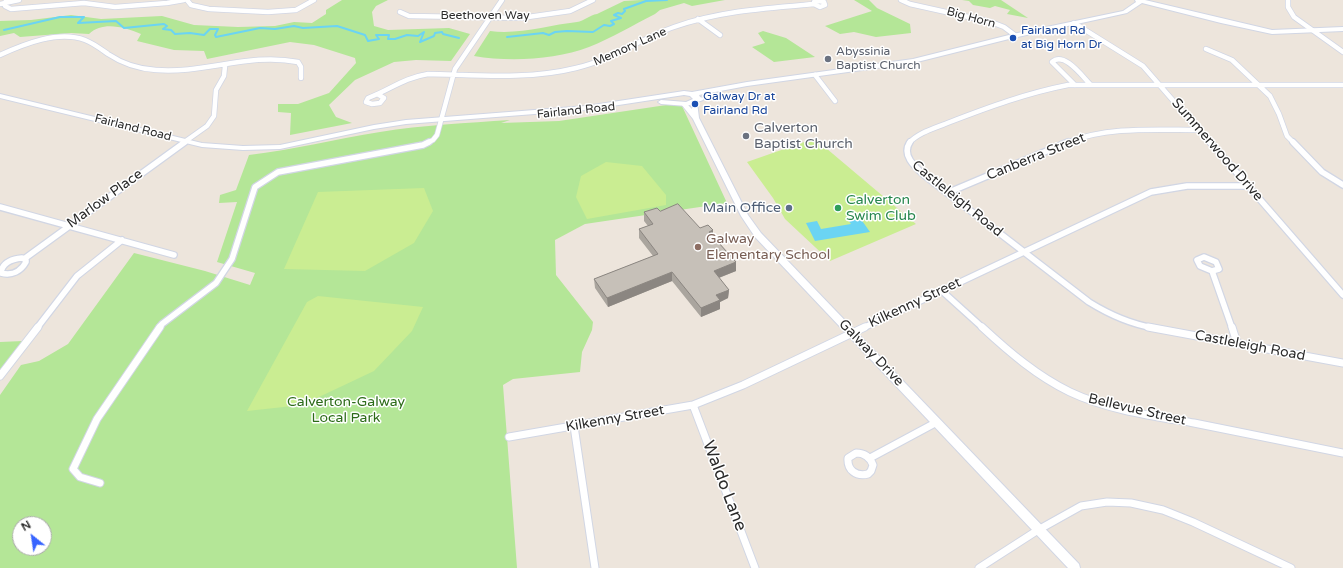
<!DOCTYPE html>
<html>
<head>
<meta charset="utf-8">
<style>
  body { margin:0 }
  #map { position:relative; width:1343px; height:568px; overflow:hidden; background:#ede5dc; font-family:"Varela Round",sans-serif }
  canvas { display:block }
  .north { position:absolute; left:12px; top:516px; width:40px; height:40px; box-sizing:border-box; background:#fff; border:1px solid #aaa; border-radius:50%; rotate:330deg; font-size:11px; font-weight:700; line-height:16px; text-align:center; color:#2b2b2b }
  .north::after { content:''; display:block; margin:auto; width:14px; height:18px; background:#3764ff; clip-path:polygon(50% 0,100% 100%,50% 72%,0 100%) }
</style>
</head>
<body>
<div id="map">
<canvas width="1343" height="568"></canvas>
<div class="north">N</div>
</div>
<script>
const ctx = document.querySelector('canvas').getContext('2d');
ctx.lineJoin = 'round';
function paint(path, color) {
  ctx.fillStyle = color;
  ctx.fill(path, 'evenodd');
}
function strokePath(path, color, width, dash) {
  ctx.strokeStyle = color;
  ctx.lineWidth = width;
  ctx.lineCap = dash ? 'butt' : 'round';
  ctx.setLineDash(dash || []);
  ctx.stroke(path);
}
function drawText(font, color, halo, rows, align = 'center') {
  ctx.font = font + ' "Varela Round",sans-serif';
  ctx.lineWidth = 3;
  ctx.setLineDash([]);
  ctx.textBaseline = 'middle';
  ctx.strokeStyle = halo;
  ctx.fillStyle = color;
  for (const [text, x, y, turn = 0] of rows) {
    ctx.save();
    ctx.translate(x, y);
    ctx.rotate((+turn || 0) * Math.PI / 180);
    ctx.textAlign = isNaN(turn) ? turn : align;
    if (halo) ctx.strokeText(text, 0, 0);
    ctx.fillText(text, 0, 0);
    ctx.restore();
  }
}
paint(new Path2D(`
  M342 0H388L376 6 372 12 374 26 388 30 449 28 470 34 451 61 416 60 394 62 355 80 329 105 336 117 352 123 290 135 291 113 278 112V104H298L329 93 356 63 355 58 314 45 290 42 207 59 204 51 174 50 137 41 141 34C124 27 103 21 89 34L71 33 20 37 14 33 0 36V21L31 20 71 15 101 19 162 16 194 25 238 27 275 26 294 22 312 23 326 14V10Z
  M641 0H725L692 6 684 3 660 10 655 14C633 25 612 38 589 47 555 60 509 62 474 56L490 31C519 35 549 25 577 22 584 21 590 15 597 14L624 1Z
  M854 0H869L877 8 910 24 911 33 876 37 854 32 840 34 825 26 872 11Z
  M962 0H1001L1028 18 1007 14 1010 10 995 6 990 8 973 5 969 1Z
  M763 31 786 38 815 57 774 62 752 47 765 43 758 33Z
  M673 104 682 106 727 203 585 224 555 240 556 275 593 322 592 330 582 352 580 372 513 379 503 385 517 568H0V395L21 365 39 361 68 344 134 253 205 271 250 285 255 273 217 262 237 202 219 203 220 195 236 190 249 155C293 150 336 139 380 132 423 125 467 123 510 120L501 123 559 121ZM20 524H44V548H20Z
  M23 341 0 370V342Z`), '#b4e697');
paint(new Path2D(`
  M807 141 820 143 916 224 830 261 785 219 773 198 747 162Z
  M606 162 642 166 666 195V205L587 219 576 197 581 176Z
  M424 188 433 211 414 243 365 271 284 269 318 192Z
  M318 296 423 307 412 331 374 371 302 405 247 411 307 302Z`), '#caed92');
paint(new Path2D(`
  M858 215 870 232 815 241 806 223 817 221 821 229 851 224 846 217Z`), '#6bd4f3');
strokePath(new Path2D(`
  M4 30 60 17H84L78 23 116 21 124 28 164 24 167 26 163 29 171 30 175 34 190 33 204 35 210 29H218L215 35 216 37 260 28 275 29 294 26 303 28 337 26 365 35 368 41 379 39 376 35H389L388 39H395L407 35 418 36 424 32 420 42 434 36 435 33 442 32 443 34 459 38
  M507 37 543 33 549 35 555 32 567 31 593 32 604 25 610 26 614 24 611 21 621 18 614 15 618 13 622 14 625 11 624 9 646 1 667 0`), '#6bd4f3', 2);
const minorFar2 = new Path2D(`
  M6 0 5 6 11 9 84 3 115 7 167 3 184 0
  M187 0 191 5 209 9 268 12 296 10 314 0
  M901 0 910 4 991 22 1004 27 1016 36
  M1288 0V7L1294 17 1343 52
  M819 1 824 2 825 5 820 7 814 4V2Z
  M0 4 19 0
  M400 12 409 16 521 18 570 11 593 0
  M698 19 720 35
  M1074 23 1143 66 1210 143
  M1206 49 1232 60 1270 96 1279 114 1287 136 1294 143
  M0 55C24 44 58 30 85 40 93 43 101 49 108 54 123 64 139 69 156 70 204 74 250 52 298 62L301 67V78
  M815 75 835 101
  M1075 85 1052 62C1064 51 1082 76 1090 84
  M379 95 384 98 380 103 372 104 366 102 368 98C390 90 403 78 428 74 477 75 528 80 576 68 611 60 640 39 674 27 719 11 767 8 814 4
  M183 143 207 126 214 116 216 90 224 76 225 66
  M427 143 433 140 437 135 455 69 502 0
  M909 143C919 132 936 128 950 122 989 107 1027 93 1068 85H1343
  M1066 143C1107 126 1156 130 1200 130`);
const minorFar1 = new Path2D(`
  M910 142C901 155 915 167 924 175L1089 302C1110 315 1130 324 1154 328
  M1210 142 1343 295
  M1293 142 1322 172 1343 185
  M947 193 1068 142
  M0 207 174 255
  M1204 257 1216 262 1219 269 1212 271 1200 266 1197 260Z
  M22 258 26 260V262C21 271 12 276 1 273 2 262 12 259 22 258Z
  M24 259 185 142
  M1212 271 1232 328
  M942 291 983 328
  M37 328 77 276 122 240
  M159 328 162 324 216 283 232 259 255 187 278 172 423 145 429 142
  M863 328 1151 192 1187 186H1249`);
const minor = new Path2D(`
  M982 327C1009 352 1037 376 1070 392 1108 410 1153 416 1194 423 1244 433 1293 443 1343 453
  M1148 327 1343 363
  M1232 327 1237 343
  M0 376 38 327
  M693 405 755 568
  M574 426 595 568
  M509 437 693 405 743 385 865 327
  M856 453C865 453 870 457 873 465L871 471 868 474C856 477 847 470 848 458Z
  M870 458 937 422
  M100 483 80 477 73 469 97 419 160 327
  M979 568 1038 530 1081 506 1107 502 1131 503 1163 510 1193 522 1291 568`);
const tertiary = new Path2D(`
  M694 100 697 102 699 118 748 215 761 233 1079 564 1080 568H1068L755 237 741 216 693 119 681 104 684 102 686 103 692 109 691 102Z`);
const secondary = new Path2D(`
  M1135 0H1145L1272 30 1343 27V31L1272 34 1221 23 1142 3 1127 13 1013 38 913 63 747 86 699 95 700 97 703 98V100L687 106 661 104 658 102 661 100 686 102 693 99 690 96 684 95 586 110 406 124 374 129 280 149 243 150 202 147 0 98V94L202 143 243 146 280 145 374 125 406 120 586 106 684 91 692 92 747 82 913 59 1013 34 1123 11 1136 2Z`);
strokePath(minorFar2, '#d1d6e4', 6);
strokePath(minorFar1, '#d1d6e4', 8);
strokePath(minor, '#d1d6e4', 9);
strokePath(tertiary, '#d1d6e4', 2);
strokePath(secondary, '#d1d6e4', 2);
strokePath(minorFar2, '#fff', 4.5);
strokePath(minorFar1, '#fff', 5.5);
strokePath(minor, '#fff', 7);
paint(tertiary, '#fff');
paint(secondary, '#fff');
paint(new Path2D(`
  M660 211 700 228 713 230V236L736 262V271L719 278 729 290 728 298 720 302V309L701 317 672 281 608 307 595 288 594 279 653 256 639 238V229L648 226 644 221V212Z`), '#aaa59e');
paint(new Path2D(`
  M713 230V239L709 232Z
  M736 262V271L713 280 714 271Z
  M672 272V281L608 307 607 298Z
  M729 290 728 298 720 302V309L701 317V308L716 295Z`), '#8b8681');
const building = new Path2D(`
  M678 204 700 228 708 225 713 230 709 232 736 262 714 271 729 290 716 295 720 300 701 308 672 272 607 298 594 279 658 254 639 229 653 224 644 212 657 208 660 211Z`);
paint(building, '#c6c0b8');
strokePath(building, '#8b8681', 1);
for (const [x, y, r, color] of [
  [1013,38,4,"#1a4fb4"],
  [828,59,4,"#6b7280"],
  [695,104,4,"#1a4fb4"],
  [746,136,4,"#6b7280"],
  [789,208,4,"#5c6f8a"],
  [838,208,4,"#2e9e5b"],
  [698,247,4,"#8d6e63"]
]) {
  const dot = new Path2D();
  dot.arc(x, y, r, 0, 2 * Math.PI);
  ctx.fillStyle = color;
  ctx.fill(dot);
  strokePath(dot, '#fff', 1.5);
}
drawText('12px', '#2b2b2b', '#fff', [
  ["Beethoven Way",485,16],
  ["Big Horn",971,18,15],
  ["Memory Lane",630,47,-24],
  ["Fairland Road",576,111,-6],
  ["Fairland Road",133,128,14]
]);
drawText('12px', '#164399', '#fff', [
  ["Fairland Rd",1021,31],
  ["at Big Horn Dr",1021,45],
  ["Galway Dr at",703,97],
  ["Fairland Rd",703,111]
], 'left');
drawText('12px', '#5b616d', '#fff', [
  ["Abyssinia",836,52],
  ["Baptist Church",836,66]
], 'left');
drawText('14px', '#5b616d', '#fff', [
  ["Calverton",754,128],
  ["Baptist Church",754,144]
], 'left');
drawText('14px', '#2b2b2b', '#fff', [
  ["Summerwood Drive",1217,150,49],
  ["Canberra Street",1036,157,-22],
  ["Marlow Place",105,199,-36],
  ["Castleleigh Road",957,199,39],
  ["Kilkenny Street",915,303,-25],
  ["Castleleigh Road",1250,346,11],
  ["Galway Drive",871,353,46],
  ["Bellevue Street",1137,410,13],
  ["Kilkenny Street",615,419,-10]
]);
drawText('14px', '#27864d', '#fff', [
  ["Calverton",846,200],
  ["Swim Club",846,216]
], 'left');
drawText('14px', '#4e5e75', '#fff', [
  ["Main Office",781,208]
], 'right');
drawText('14px', '#785e54', '#fff', [
  ["Galway",706,239],
  ["Elementary School",706,255]
], 'left');
drawText('14px', '#2c6b18', '#fff', [
  ["Calverton-Galway",346,402],
  ["Local Park",346,418]
]);
drawText('17px', '#2b2b2b', '#fff', [
  ["Waldo Lane",724,486,69]
]);
</script>
</body>
</html>
